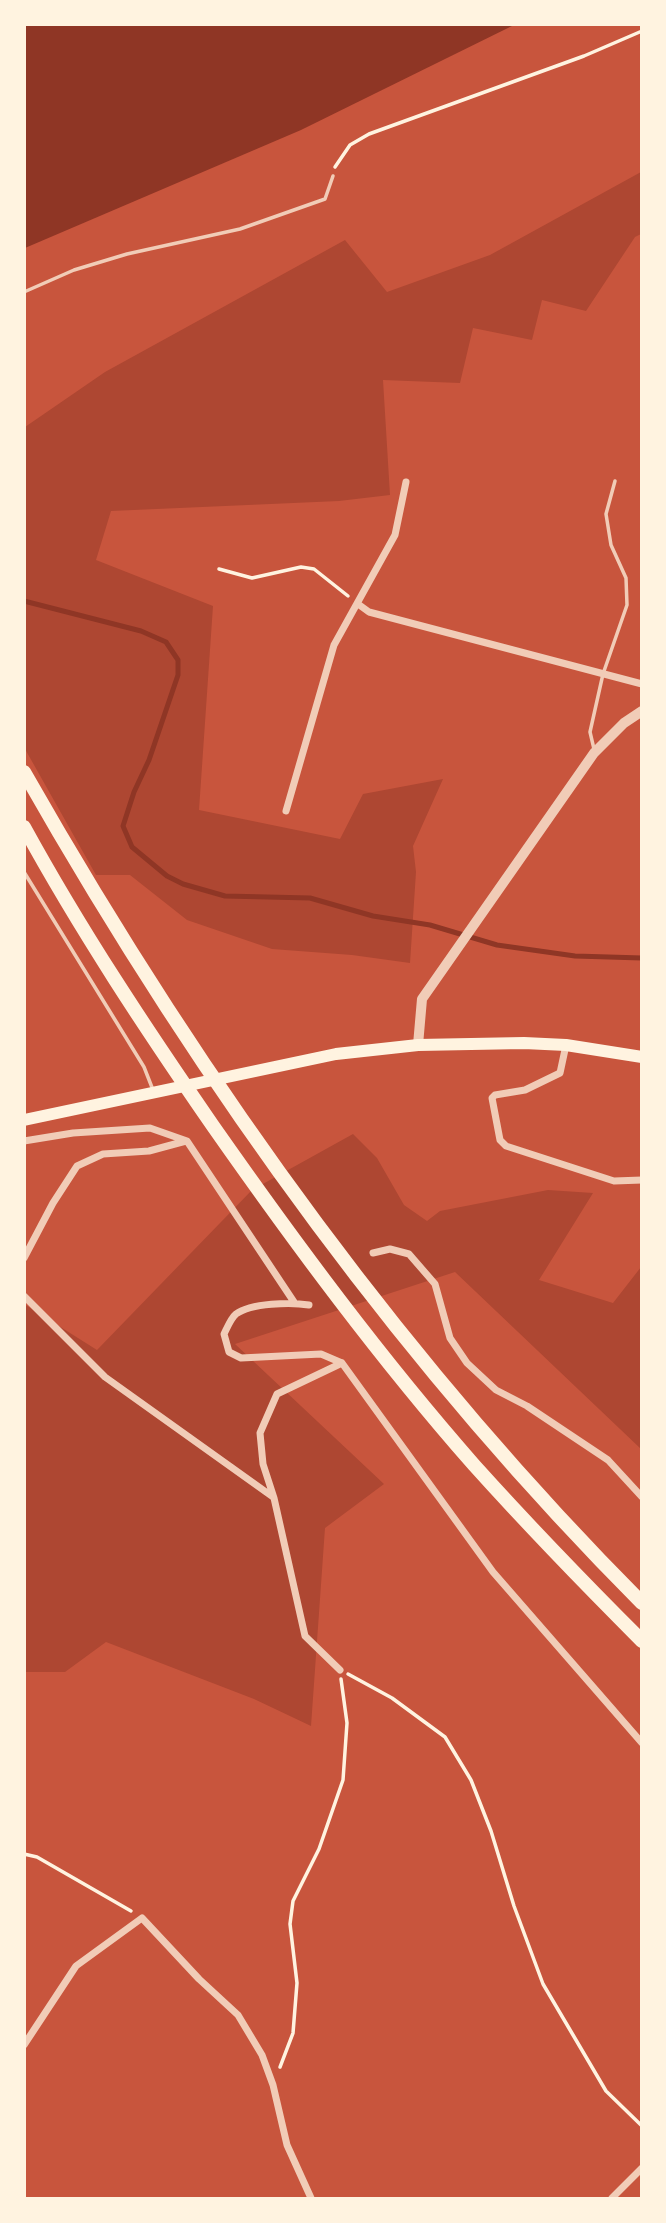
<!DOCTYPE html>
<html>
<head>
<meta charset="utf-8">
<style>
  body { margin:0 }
  #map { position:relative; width:666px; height:2223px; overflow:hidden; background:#c8553d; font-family:"Alegreya Sans",sans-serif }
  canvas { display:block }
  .frame { position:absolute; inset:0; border:26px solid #fff3e0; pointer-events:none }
</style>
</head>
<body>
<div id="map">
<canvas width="666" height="2223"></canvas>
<div class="frame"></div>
</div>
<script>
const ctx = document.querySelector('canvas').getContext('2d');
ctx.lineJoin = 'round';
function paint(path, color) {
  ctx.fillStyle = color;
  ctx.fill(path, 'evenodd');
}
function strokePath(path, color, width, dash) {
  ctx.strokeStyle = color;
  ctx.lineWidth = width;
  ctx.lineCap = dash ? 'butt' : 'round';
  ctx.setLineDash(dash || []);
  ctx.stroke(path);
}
paint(new Path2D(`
  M641 172V234L635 237 586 311 542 300 532 340 473 328 460 383 383 380 390 495 339 501 111 511 96 560 213 606 199 810 340 839 363 794 443 779 413 846 416 872 410 963 352 955 272 949 187 920 130 875H96L25 749V427L105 372 345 240 387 292 490 255Z
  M353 1134 377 1158 404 1205 427 1221 440 1211 548 1190 593 1193 539 1280 613 1303 641 1267V1449L455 1272 235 1344 384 1484 325 1528 311 1726 254 1699 106 1642 65 1672H25L24 1304 97 1350 252 1190Z`), '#ae4732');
paint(new Path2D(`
  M25 24H514V25L301 130 25 248Z`), '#8f3625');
strokePath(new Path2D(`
  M24 601 141 631 166 642 178 660V675L149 760 134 792 123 826 132 847 167 876 183 884 225 896 310 898 373 916 430 925 497 945 575 956 642 958`), '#8f3625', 5);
strokePath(new Path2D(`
  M335 167 350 145 369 134 584 56 642 31
  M219 569 252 578 301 567 314 569 348 596
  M348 1674 392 1698 445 1737 471 1780 491 1831 514 1906 543 1984 606 2091 642 2126
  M24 1854 37 1857 131 1911
  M280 2067 293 2033 297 1983 290 1924 293 1901 319 1849 343 1780 347 1723 341 1679`), '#fff3e0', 3.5);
strokePath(new Path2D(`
  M24 292 74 270 127 254 240 229 325 199 333 176
  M594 749 590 732 603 674 627 605 626 578 611 545 606 514 615 481
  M24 872 144 1067 153 1090`), '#f1ccb7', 3.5);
strokePath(new Path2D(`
  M358 604 369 612 642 684
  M286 811 334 645 395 535 406 482
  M566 1045 560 1073 525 1090 495 1095 492 1098 500 1140 506 1146 614 1181 642 1180
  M24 1141 73 1133 150 1128 187 1141 294 1302
  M373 1253 390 1249 409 1254 435 1284 450 1338 467 1363 496 1390 527 1406 608 1460 642 1497
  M24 1258 53 1203 77 1166 103 1154 149 1151 186 1141
  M24 1296 105 1377 273 1497
  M309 1305C291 1302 251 1303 236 1314 231 1318 227 1328 224 1334L229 1352 241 1358 321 1354 342 1363 493 1572 642 1743
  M340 1670 305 1636 274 1498 263 1464 260 1433 277 1394 342 1363
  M24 2045 76 1966 142 1918 199 1979 238 2015 262 2055 273 2085 287 2145 311 2198
  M612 2198 642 2168`), '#f1ccb7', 7);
strokePath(new Path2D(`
  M418 1045 422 999 594 753 624 723 642 711`), '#f1ccb7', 10);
strokePath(new Path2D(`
  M24 1120 336 1054 418 1045 524 1043 566 1045 642 1057`), '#fff3e0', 12);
strokePath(new Path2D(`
  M24 772C195 1073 397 1357 642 1603
  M24 827C81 931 146 1029 213 1126 295 1243 380 1358 474 1465 528 1525 584 1583 642 1641`), '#fff3e0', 14);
</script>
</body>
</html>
